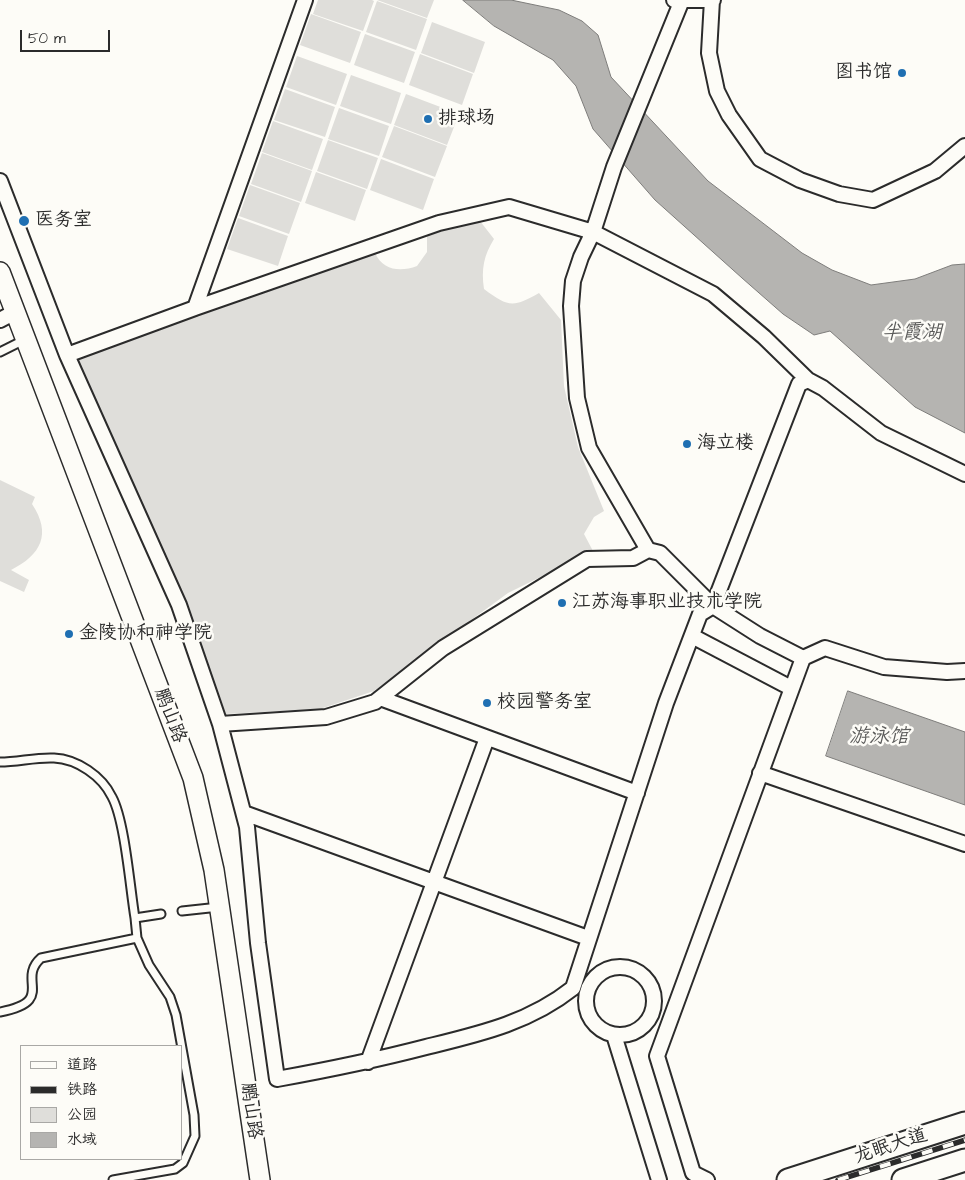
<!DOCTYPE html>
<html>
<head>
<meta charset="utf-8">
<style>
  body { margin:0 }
  #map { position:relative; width:965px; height:1180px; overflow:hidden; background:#fdfcf7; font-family:"Architects Daughter","LXGW WenKai TC",sans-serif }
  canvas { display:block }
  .legend { position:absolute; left:20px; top:1045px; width:162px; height:115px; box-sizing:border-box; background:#fdfcf7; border:1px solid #a9a8a5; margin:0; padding:6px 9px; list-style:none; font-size:15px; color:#2b2b2b }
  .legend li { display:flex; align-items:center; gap:10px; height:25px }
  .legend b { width:25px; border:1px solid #a9a8a5 }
  .scale { position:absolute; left:20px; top:30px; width:90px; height:22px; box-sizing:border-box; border:2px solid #2b2b2b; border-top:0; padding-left:6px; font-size:15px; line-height:18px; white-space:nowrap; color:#2b2b2b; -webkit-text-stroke:4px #fdfcf7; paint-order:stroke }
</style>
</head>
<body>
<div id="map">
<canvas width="965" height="1180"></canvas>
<ul class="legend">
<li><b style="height:6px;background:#fdfcf7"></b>道路</li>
<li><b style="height:6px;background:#2b2b2b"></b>铁路</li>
<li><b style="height:14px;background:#dfdeda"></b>公园</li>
<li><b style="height:14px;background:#b5b4b1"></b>水域</li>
</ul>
<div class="scale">50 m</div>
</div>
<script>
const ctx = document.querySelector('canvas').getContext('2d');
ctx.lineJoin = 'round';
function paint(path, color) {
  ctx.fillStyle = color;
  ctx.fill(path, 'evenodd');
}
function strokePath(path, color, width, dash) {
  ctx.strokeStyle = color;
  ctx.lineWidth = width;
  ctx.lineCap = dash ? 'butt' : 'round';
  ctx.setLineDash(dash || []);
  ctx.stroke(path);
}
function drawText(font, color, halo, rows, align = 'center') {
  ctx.font = font + ' "Architects Daughter","LXGW WenKai TC",sans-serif';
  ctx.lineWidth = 5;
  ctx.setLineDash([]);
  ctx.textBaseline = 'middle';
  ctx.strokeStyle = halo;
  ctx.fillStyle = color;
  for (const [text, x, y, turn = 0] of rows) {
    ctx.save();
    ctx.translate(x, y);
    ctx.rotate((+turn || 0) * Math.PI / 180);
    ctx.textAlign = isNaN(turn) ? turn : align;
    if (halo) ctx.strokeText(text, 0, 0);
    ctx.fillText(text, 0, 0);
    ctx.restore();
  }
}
paint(new Path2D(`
  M318 0H372L374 1 363 31 313 14Z
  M377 0H434L427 18Z
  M377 1 427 19 416 50 366 32Z
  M311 14 361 32 350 63 300 45Z
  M432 22 485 42 474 73 421 53Z
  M365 34 415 52 404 83 354 65Z
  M420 54 473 74 462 105 409 85Z
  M297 56 347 74 336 105 286 87Z
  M351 75 401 93 391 124 340 106Z
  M285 89 335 107 325 137 274 120Z
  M406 94 459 114 447 145 394 125Z
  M339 108 389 126 379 156 328 139Z
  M273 121 323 139 312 170 262 152Z
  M394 126 447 146 435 177 382 157Z
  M328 140 378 158 367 189 317 171Z
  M262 153 312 171 301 202 251 184Z
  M381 159 434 179 423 210 370 190Z
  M316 172 366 190 355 221 305 203Z
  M250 185 300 203 289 234 239 216Z
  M238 218 288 236 278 266 227 249Z
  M480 221 494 239C484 255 481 269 484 289 508 307 513 308 539 293L561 320 564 386 578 447 604 511 594 517 584 534 593 551 508 593 374 691 320 709 226 714C180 593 129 475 76 358L375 253C383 271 401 272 417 266L427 252V234Z
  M0 480 35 497 32 504C52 534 41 555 11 570L29 580 24 592 0 581Z`), '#dfdeda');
const water = new Path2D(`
  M463 0H511L559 10 582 21 598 35 611 77 708 181 802 253 832 270 871 285 915 279 952 265 965 264V433L915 407 830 331 814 335 783 314 742 278 655 200 593 129 576 86 553 60 494 26Z
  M848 691 965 732V805L826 756Z`);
paint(water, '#b5b4b1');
strokePath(water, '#7e7d7b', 1);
const lane = new Path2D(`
  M0 352 24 340
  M0 762C18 762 36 757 54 758 77 759 102 776 112 797 125 821 130 888 135 918L161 914
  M182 911 219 907
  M0 1012C57 1001 16 980 41 958L137 938 135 918
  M113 1180 175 1169 183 1163 195 1136 194 1115 176 1015 170 997 149 965 137 938`);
const street = new Path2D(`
  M674 0H713
  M712 0 709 53 717 91 729 115 760 159 800 180 839 194 873 200 935 171 965 146
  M0 181 67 355 195 308 305 0
  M195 308 439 223 509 207 593 232 713 294 764 337 808 380 823 388 881 433 965 474
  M0 320 15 312
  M67 355 179 605 220 724 247 827 258 943 277 1079C327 1070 376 1060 426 1047 479 1034 529 1023 573 988L666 703 700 614 713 606 660 553 648 550 589 448 577 398 571 306 573 281 581 257 593 232 614 167 682 0
  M808 380 799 384 713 606 760 636 803 658 825 648 884 667 947 672 965 671
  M692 636 791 688
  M380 698 637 793
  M220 724 326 717 375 702 443 648 587 559 633 558 648 550
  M760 773 965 844
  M244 813 588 938
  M586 1001a34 34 0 1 1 68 0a34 34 0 1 1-68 0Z
  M614 1035 659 1180
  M368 1062 487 738
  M707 1180 693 1173 657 1056 803 658`);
const secondary = new Path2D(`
  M0 272 193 778 214 870 260 1180`);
const primary = new Path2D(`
  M788 1180 965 1123
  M903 1180 965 1160`);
strokePath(lane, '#2b2b2b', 11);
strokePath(street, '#2b2b2b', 18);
strokePath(secondary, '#2b2b2b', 22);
strokePath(primary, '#2b2b2b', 25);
strokePath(lane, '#fdfcf7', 7);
strokePath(street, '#fdfcf7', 14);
strokePath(secondary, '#fdfcf7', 19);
strokePath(primary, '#fdfcf7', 21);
const rail = new Path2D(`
  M838 1180 965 1140`);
strokePath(rail, '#2b2b2b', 5.5);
strokePath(rail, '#fdfcf7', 4, [11]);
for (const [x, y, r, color] of [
  [902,73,5,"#1f6fb2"],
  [428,119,5,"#1f6fb2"],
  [24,221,6,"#1f6fb2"],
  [687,444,5,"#1f6fb2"],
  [562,603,5,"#1f6fb2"],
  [69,634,5,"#1f6fb2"],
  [487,703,5,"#1f6fb2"]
]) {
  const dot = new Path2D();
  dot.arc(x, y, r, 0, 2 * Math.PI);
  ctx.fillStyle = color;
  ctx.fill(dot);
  strokePath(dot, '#fdfcf7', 2);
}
drawText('19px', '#2b2b2b', '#fdfcf7', [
  ["图书馆",892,73,"right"],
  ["排球场",438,119],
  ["医务室",35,221],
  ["海立楼",697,444],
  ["江苏海事职业技术学院",572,603],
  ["金陵协和神学院",79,634],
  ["校园警务室",497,703]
], 'left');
drawText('19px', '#2b2b2b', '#fdfcf7', [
  ["鹏山路",169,716,69],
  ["鹏山路",250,1111,82],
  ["龙眠大道",891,1147,-18]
]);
drawText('italic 20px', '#5b5b5a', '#fdfcf7', [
  ["半霞湖",912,334],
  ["游泳馆",879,738]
]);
</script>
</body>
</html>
